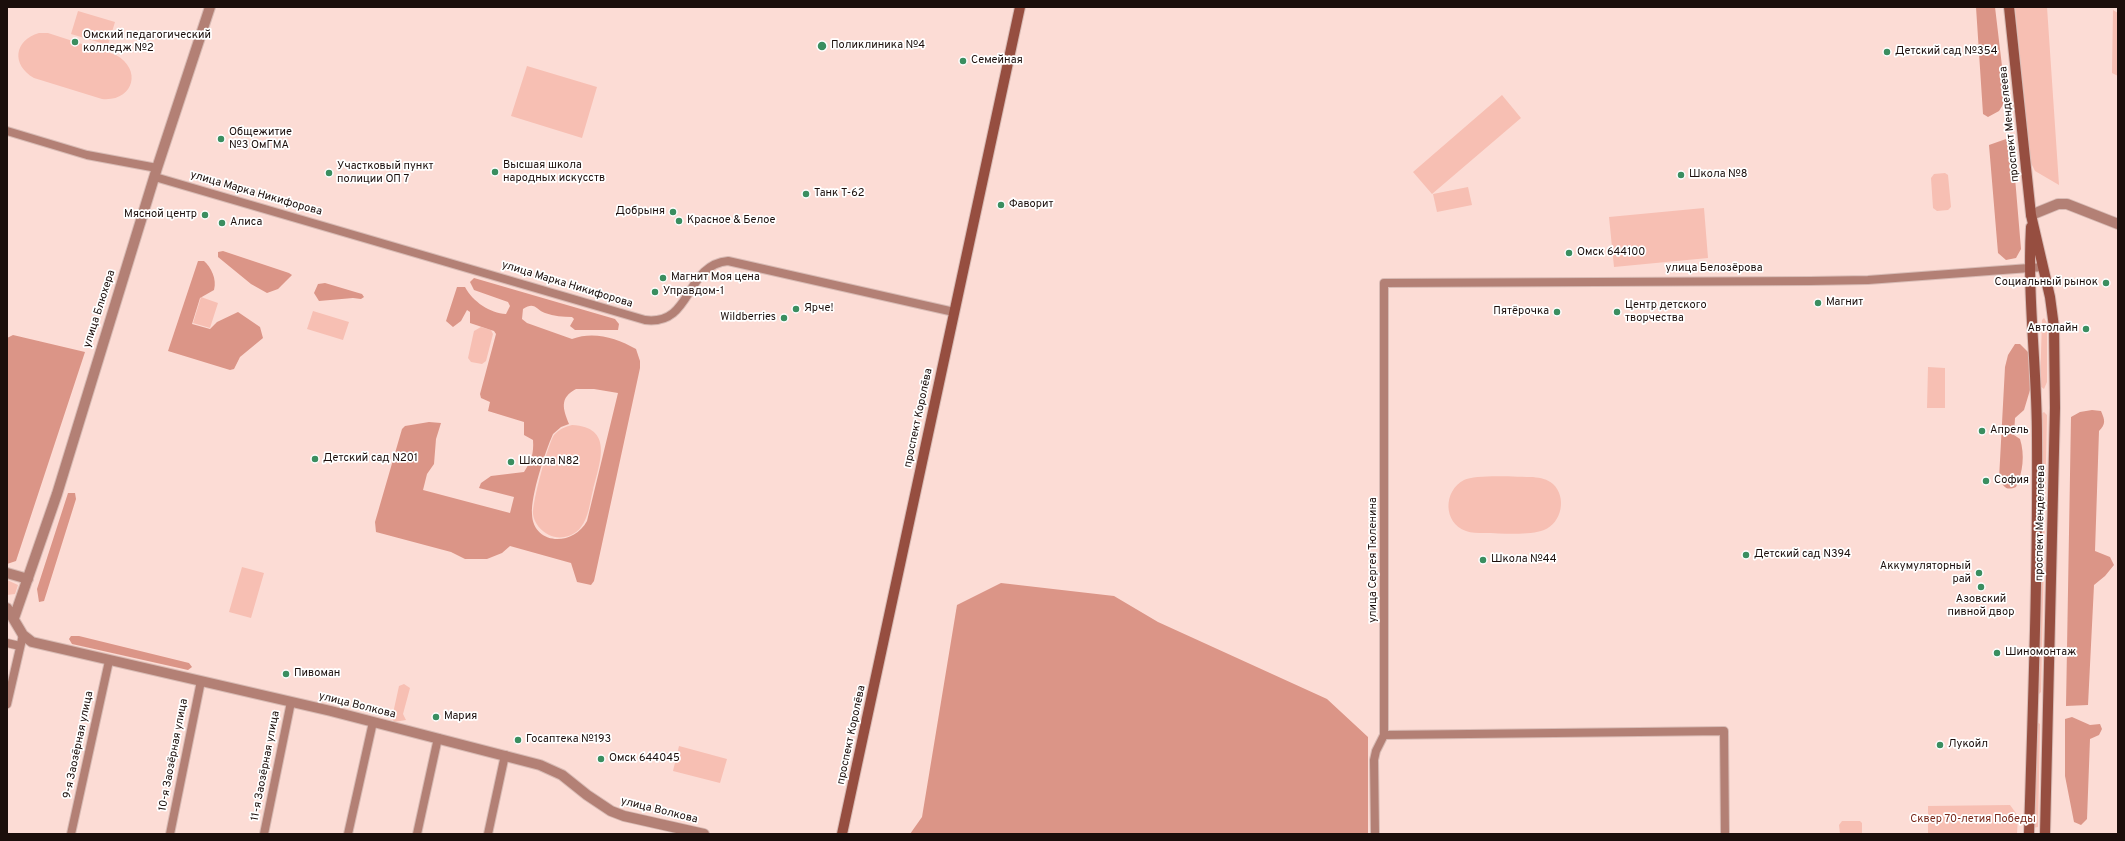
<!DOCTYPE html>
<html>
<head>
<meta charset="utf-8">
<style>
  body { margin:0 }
  #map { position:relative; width:2125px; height:841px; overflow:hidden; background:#fcdcd5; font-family:Overpass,sans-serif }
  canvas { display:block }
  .frame { position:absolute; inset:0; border:8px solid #1b0e0b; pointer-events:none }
</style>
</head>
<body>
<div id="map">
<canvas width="2125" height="841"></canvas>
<div class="frame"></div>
</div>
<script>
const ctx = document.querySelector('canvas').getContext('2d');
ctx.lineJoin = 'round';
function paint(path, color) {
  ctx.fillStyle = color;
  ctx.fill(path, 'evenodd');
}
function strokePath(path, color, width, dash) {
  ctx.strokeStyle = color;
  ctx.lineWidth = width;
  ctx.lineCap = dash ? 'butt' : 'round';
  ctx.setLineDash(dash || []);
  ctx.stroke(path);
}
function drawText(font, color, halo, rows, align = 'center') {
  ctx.font = font + ' Overpass,sans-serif';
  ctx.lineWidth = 3.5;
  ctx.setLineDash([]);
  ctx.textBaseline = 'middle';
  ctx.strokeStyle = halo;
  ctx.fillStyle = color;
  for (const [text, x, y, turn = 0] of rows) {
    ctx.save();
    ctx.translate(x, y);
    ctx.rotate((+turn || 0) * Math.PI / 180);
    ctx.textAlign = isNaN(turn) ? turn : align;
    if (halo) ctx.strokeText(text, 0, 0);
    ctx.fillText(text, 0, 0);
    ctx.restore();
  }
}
paint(new Path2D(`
  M2015 7H2047L2059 185 2035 171 2031 163Z
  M2113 10 2118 13V76L2112 73Z
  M78 11 115 22 108 45 71 34Z
  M39 33H48L116 55C143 70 133 102 102 99L34 78C11 65 14 40 39 33Z
  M527 66 597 87 582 138 511 116Z
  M1502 95 1521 118 1432 194 1413 172Z
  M1945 173 1948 175 1951 207 1948 210 1937 211 1933 208 1931 178 1934 174Z
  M1468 187 1472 205 1437 212 1433 194Z
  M1704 208 1708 258 1614 267 1609 217Z
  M201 297 218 303 210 328 193 323Z
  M313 311 349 322 343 340 307 329Z
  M2044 318 2047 323V382L2044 389 2040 386 2042 320Z
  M481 327 491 330 493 334 486 361 482 364 471 362 468 358 474 331Z
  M1928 367 1945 368V408H1927Z
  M2044 412 2047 415 2041 692 2037 696 2041 414Z
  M572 425C614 427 600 462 593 490 590 501 589 517 581 527 574 537 559 540 549 535 541 531 534 523 533 514 532 503 548 444 554 435 559 429 565 427 572 425Z
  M1533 477C1541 478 1547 479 1553 484 1567 497 1562 523 1544 530 1529 536 1501 533 1484 533 1478 533 1471 533 1466 531 1443 523 1443 491 1464 480 1476 474 1518 477 1533 477Z
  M242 567 264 573 251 618 229 612Z
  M7 580 18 585 15 594 7 595Z
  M404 684 410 688 403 714 406 720 394 722 392 718 399 686Z
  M2037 722 2040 724 2038 827 2032 828Z
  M679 746 727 759 720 783 673 771Z
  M2010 805 2018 816 2017 834H1928V806Z
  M1842 821H1860L1862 823V834H1840L1839 825Z`), '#f7bfb3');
paint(new Path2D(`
  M1976 7H1995L2006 100 1999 111 1988 117 1983 114Z
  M2006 139 2012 142 2021 249 2016 258 2006 260 1998 253 1989 145Z
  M223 251 289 273 292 275 278 289 267 293 251 284 218 257V252Z
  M198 261H204C211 267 217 279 214 290L200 298 192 324 210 329 217 322 238 312 260 327 263 338 240 357 234 369 230 370 168 351Z
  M474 278 615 319 619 324 618 330H575L570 326 574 319 572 317C563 317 554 316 545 313 536 310 535 301 523 309L522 319 527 323 572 339C594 331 616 338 636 349L640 361V368L594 581 591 585 577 582 571 563 510 546 502 553 487 559H465L451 552 376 532 375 522 402 429 405 426 429 422 441 423 436 439 434 464 427 474 423 490 510 513 514 497 479 488 481 483 491 476 524 472C531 461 534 454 533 440L524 435V422L488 411 490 402 481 398 480 394 496 334 494 331 470 323V312L467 310 461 321 453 327 446 321 457 287H465C473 302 490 313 506 314L510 306 508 302 474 290 470 282ZM576 389H594L618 393 587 521C573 547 533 545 532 514 531 495 545 452 553 434L561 427 569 424C563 409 559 398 576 389Z
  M325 283 362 294 364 297 361 299 353 298 319 301 314 293 318 284Z
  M13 335 85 352 16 561 7 564V338Z
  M2015 344H2020L2028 352 2030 363V390L2024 410 2015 418 2014 435 2020 439C2025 455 2023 472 2016 487 2006 491 2004 487 1999 479L2005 367 2008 355Z
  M2092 410 2101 411C2105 420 2106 424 2099 431L2095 551 2110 557 2114 565 2105 576 2094 585 2088 705 2066 706 2071 417 2080 412Z
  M68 493H75L76 499 44 601 39 602 37 589Z
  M1001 583 1114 596 1158 622 1327 699 1368 737V834H910L922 817 957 605Z
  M71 636H79L189 663 192 667 188 670 72 644 69 639Z
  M2072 717 2090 725 2100 724 2102 729 2099 735 2090 739 2087 819 2081 825 2074 822 2065 776V719Z`), '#db9587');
const minor = new Path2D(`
  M7 131 87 155 157 168
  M155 177 645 320C693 326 684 265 728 261L954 312
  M7 643 20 646
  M7 704 23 635
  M1384 735 1724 731 1725 834
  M71 834 109 661
  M170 834 201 681
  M264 834 291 702
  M348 834 373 722
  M417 834 438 738
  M488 834 505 755
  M1375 834 1374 760 1376 751 1384 735V283L1810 281 1868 280 2043 267`);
const tertiary = new Path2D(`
  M2031 215 2058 204H2067L2118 224
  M7 573 28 579
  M7 608 23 635 32 642 331 711 540 765 562 775 587 795 611 811 624 816 704 834
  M14 618 57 494 157 168 210 7`);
const secondary = new Path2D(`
  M2009 7 2031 215 2050 297 2054 327 2055 408 2045 834
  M842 834 1020 7
  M2029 834C2033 702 2038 569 2037 437 2037 367 2027 297 2031 227`);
strokePath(minor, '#d8bbb5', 10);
strokePath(tertiary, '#d8bbb5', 12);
strokePath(secondary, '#d8bbb5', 12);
strokePath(minor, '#b38075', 8);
strokePath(tertiary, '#b38075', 10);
strokePath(secondary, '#964e40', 10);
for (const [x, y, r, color] of [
  [75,42,4,"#3a8e60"],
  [822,46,5,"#3a8e60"],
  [1887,52,4,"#3a8e60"],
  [963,61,4,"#3a8e60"],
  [221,139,4,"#3a8e60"],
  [495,172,4,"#3a8e60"],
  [329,173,4,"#3a8e60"],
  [1681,175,4,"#3a8e60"],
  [806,194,4,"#3a8e60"],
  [1001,205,4,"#3a8e60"],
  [673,212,4,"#3a8e60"],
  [205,215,4,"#3a8e60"],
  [679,221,4,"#3a8e60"],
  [222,223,4,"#3a8e60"],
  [1569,253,4,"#3a8e60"],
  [663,278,4,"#3a8e60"],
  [2106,283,4,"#3a8e60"],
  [655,292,4,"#3a8e60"],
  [1818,303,4,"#3a8e60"],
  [796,309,4,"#3a8e60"],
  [1557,312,4,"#3a8e60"],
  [1617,312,4,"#3a8e60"],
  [784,318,4,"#3a8e60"],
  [2086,329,4,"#3a8e60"],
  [1982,431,4,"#3a8e60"],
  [315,459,4,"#3a8e60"],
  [511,462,4,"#3a8e60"],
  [1986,481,4,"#3a8e60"],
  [1746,555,4,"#3a8e60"],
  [1483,560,4,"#3a8e60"],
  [1979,573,4,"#3a8e60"],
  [1981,587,4,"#3a8e60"],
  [1997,653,4,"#3a8e60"],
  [286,674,4,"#3a8e60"],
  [436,717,4,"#3a8e60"],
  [518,740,4,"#3a8e60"],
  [1940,745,4,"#3a8e60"],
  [601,759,4,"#3a8e60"]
]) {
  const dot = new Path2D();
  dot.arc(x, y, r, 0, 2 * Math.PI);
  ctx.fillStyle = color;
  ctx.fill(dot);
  strokePath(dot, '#fff', 1.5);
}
drawText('11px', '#1b0e0b', '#fff', [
  ["Омский педагогический",83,36],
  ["колледж №2",83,49],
  ["Поликлиника №4",831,46],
  ["Детский сад №354",1895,52],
  ["Семейная",971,61],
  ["Общежитие",229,133],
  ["№3 ОмГМА",229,146],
  ["Высшая школа",503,166],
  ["народных искусств",503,179],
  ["Участковый пункт",337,167],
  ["полиции ОП 7",337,180],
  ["Школа №8",1689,175],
  ["Танк Т-62",814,194],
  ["Фаворит",1009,205],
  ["Добрыня",665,212,"right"],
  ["Мясной центр",197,215,"right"],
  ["Красное & Белое",687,221],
  ["Алиса",230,223],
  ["Омск 644100",1577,253],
  ["Магнит Моя цена",671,278],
  ["Социальный рынок",2098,283,"right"],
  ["Управдом-1",663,292],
  ["Магнит",1826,303],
  ["Центр детского",1625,306],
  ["творчества",1625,319],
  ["Ярче!",804,309],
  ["Пятёрочка",1549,312,"right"],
  ["Wildberries",776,318,"right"],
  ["Автолайн",2078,329,"right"],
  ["Апрель",1990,431],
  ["Детский сад N201",323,459],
  ["Школа N82",519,462],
  ["София",1994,481],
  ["Детский сад N394",1754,555],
  ["Школа №44",1491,560],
  ["Аккумуляторный",1971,567,"right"],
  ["рай",1971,580,"right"],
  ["Азовский",1981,600,"center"],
  ["пивной двор",1981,613,"center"],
  ["Шиномонтаж",2005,653],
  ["Пивоман",294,674],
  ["Мария",444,717],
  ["Госаптека №193",526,740],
  ["Лукойл",1948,745],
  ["Омск 644045",609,759]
], 'left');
drawText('11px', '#1b0e0b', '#fff', [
  ["проспект Менделеева",2010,124,-96],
  ["улица Марка Никифорова",256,194,16],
  ["улица Белозёрова",1714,269],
  ["улица Марка Никифорова",567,285,17],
  ["улица Блюхера",100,309,-72],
  ["проспект Королёва",919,418,-78],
  ["проспект Менделеева",2041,523,-89],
  ["улица Сергея Тюленина",1374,560,-90],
  ["улица Волкова",357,706,14],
  ["проспект Королёва",852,735,-78],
  ["9-я Заозёрная улица",79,745,-78],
  ["10-я Заозёрная улица",174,755,-79],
  ["11-я Заозёрная улица",266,766,-79],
  ["улица Волкова",659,811,14]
]);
drawText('11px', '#7a281a', '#fff', [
  ["Сквер 70-летия Победы",1973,820]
]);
</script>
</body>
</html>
